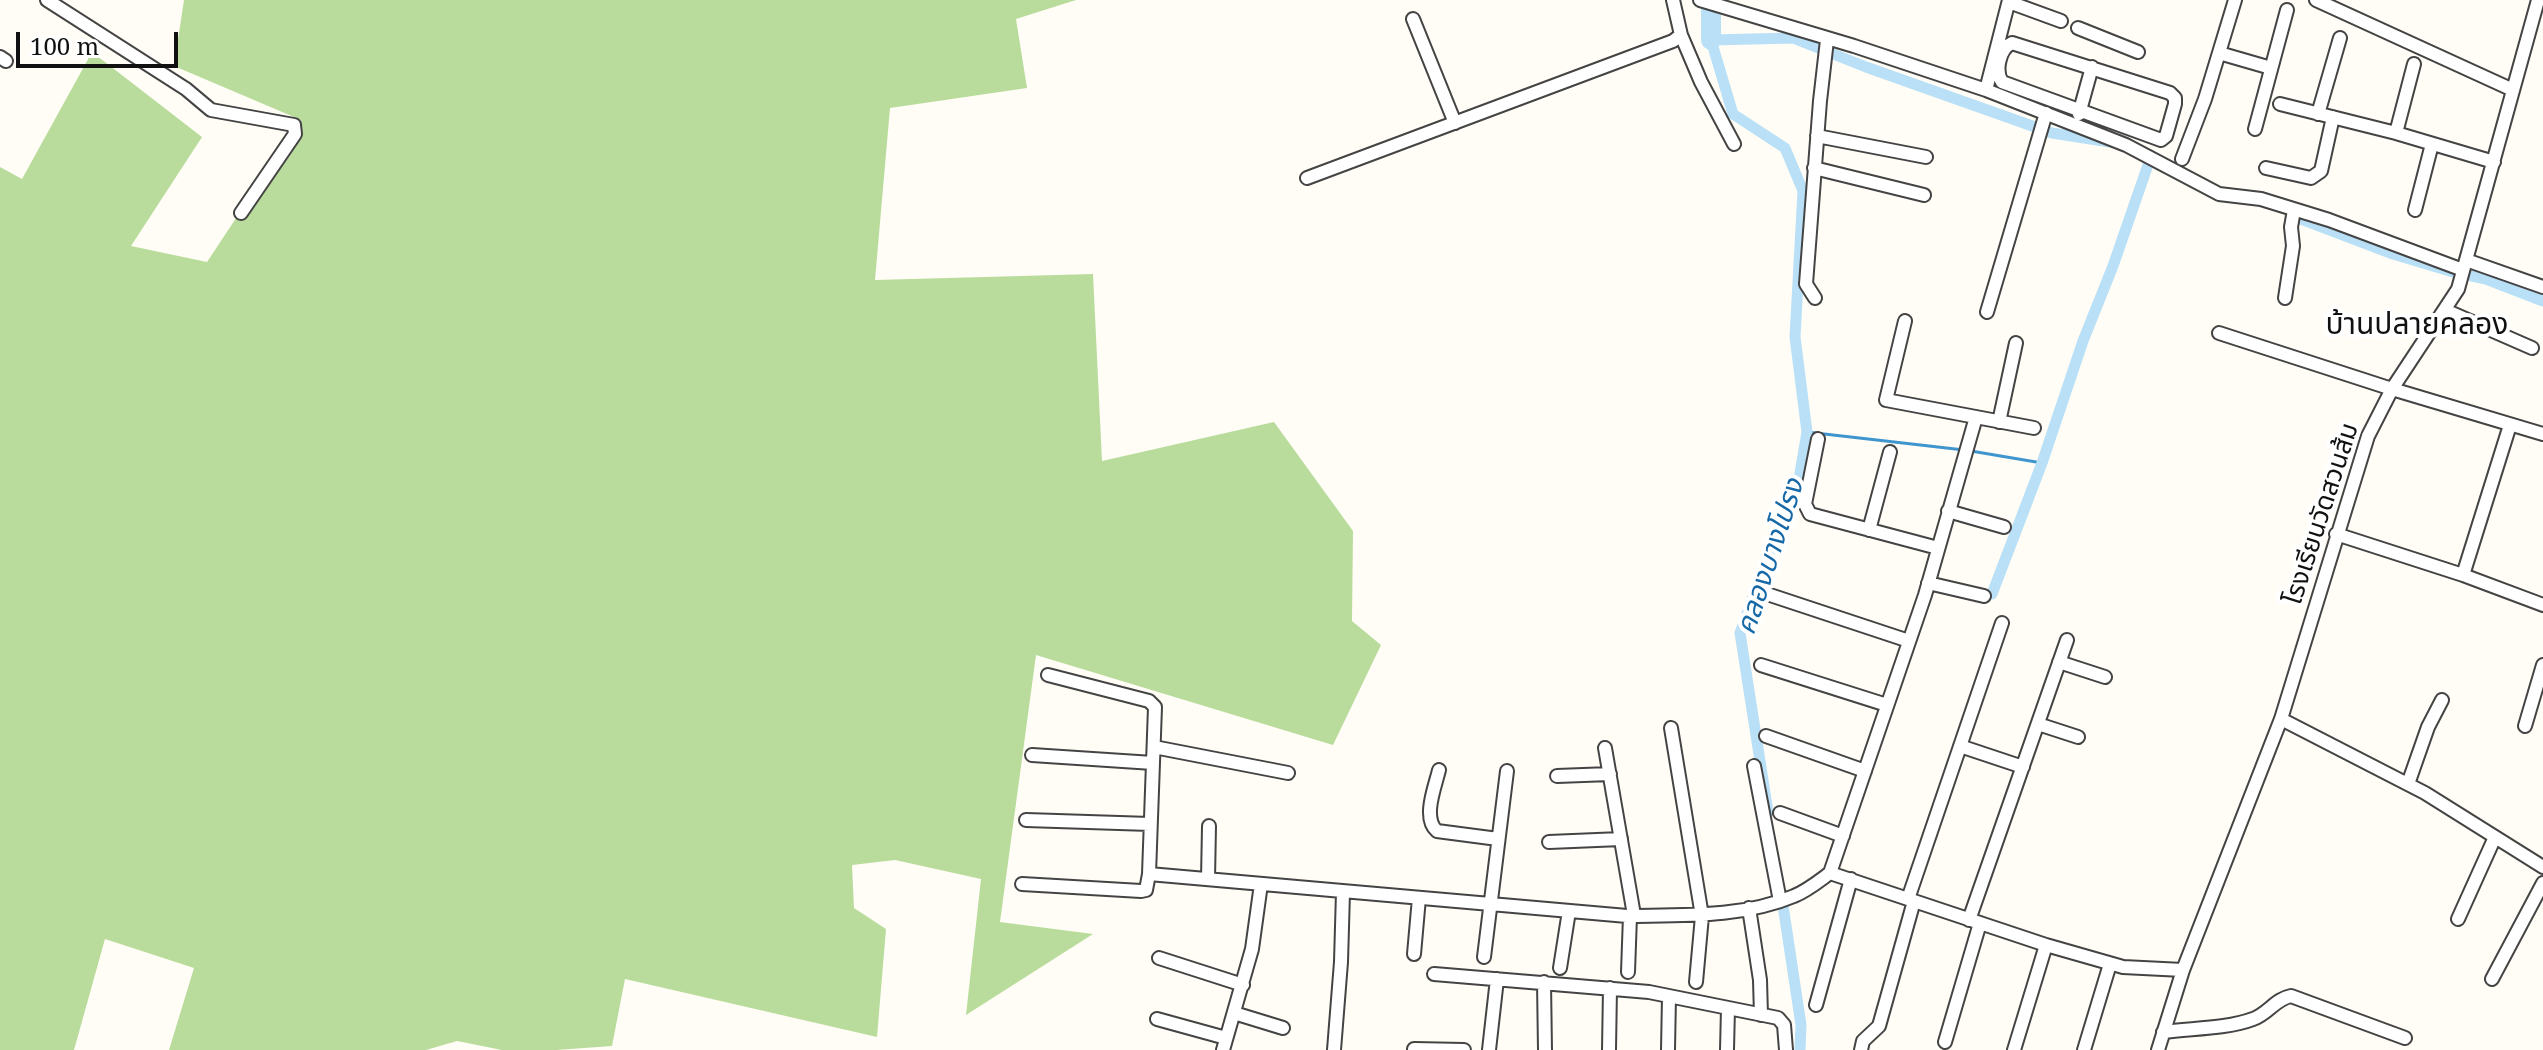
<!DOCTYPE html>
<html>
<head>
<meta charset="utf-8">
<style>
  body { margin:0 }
  #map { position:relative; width:2543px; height:1050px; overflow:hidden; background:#fffdf5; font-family:"Noto Serif",serif }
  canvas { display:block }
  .scale { position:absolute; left:16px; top:32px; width:162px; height:36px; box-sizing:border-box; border:4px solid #111; border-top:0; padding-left:10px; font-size:24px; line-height:28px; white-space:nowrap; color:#111; -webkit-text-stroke:6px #fff; paint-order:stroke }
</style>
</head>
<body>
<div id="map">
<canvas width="2543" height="1050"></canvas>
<div class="scale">100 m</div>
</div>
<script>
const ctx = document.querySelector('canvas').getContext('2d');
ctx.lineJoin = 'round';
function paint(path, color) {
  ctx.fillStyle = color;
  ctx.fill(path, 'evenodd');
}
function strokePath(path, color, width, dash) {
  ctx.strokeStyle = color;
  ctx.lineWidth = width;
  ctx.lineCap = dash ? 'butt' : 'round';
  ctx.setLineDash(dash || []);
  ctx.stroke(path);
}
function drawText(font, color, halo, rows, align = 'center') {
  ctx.font = font + ' "Noto Serif","Noto Sans Thai",serif';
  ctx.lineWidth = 8;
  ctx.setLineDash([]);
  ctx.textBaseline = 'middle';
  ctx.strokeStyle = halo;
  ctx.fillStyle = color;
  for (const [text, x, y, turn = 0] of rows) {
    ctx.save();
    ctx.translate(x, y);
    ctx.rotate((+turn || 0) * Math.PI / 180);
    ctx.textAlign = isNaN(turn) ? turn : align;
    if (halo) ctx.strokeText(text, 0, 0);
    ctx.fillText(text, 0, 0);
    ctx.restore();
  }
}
paint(new Path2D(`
  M184 0H1076L1016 19 1027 88 890 108 875 280 1093 274 1102 461 1274 422 1353 531 1352 621 1381 645 1333 745 1036 655 1000 922 1093 934 966 1015 981 879 895 860 852 865 854 908 886 929 877 1037 625 979 612 1046 556 1050H502L457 1041 426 1050H169L194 968 105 939 74 1050H0V167L22 179 92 52 202 137 131 246 207 262 301 120 174 66Z`), '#b9dc9c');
strokePath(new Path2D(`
  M1807 432 1964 450
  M1971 451 2042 463`), '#3f96cf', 3);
strokePath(new Path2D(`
  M2301 219 2393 254 2453 272
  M2472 276 2486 279 2543 301
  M1992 594 2042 463 2083 341 2113 266 2150 159
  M1768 812 1740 633 1766 561 1798 485 1807 432 1795 337 1803 191 1785 148 1733 114 1711 40 1793 38 1866 67 2052 133 2110 142
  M1781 892 1801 1025 1800 1050`), '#b9e0f7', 11);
strokePath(new Path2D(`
  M1711 40V0`), '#b9e0f7', 20);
const minor = new Path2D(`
  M47 0 186 89 211 110 294 125 295 134 241 213
  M1700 0 1854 46 1986 90 2126 145 2219 194 2261 199 2329 220 2463 270
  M2316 0 2513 90
  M2009 2 2061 21
  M1413 19 1455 123
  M2078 28 2138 52
  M1681 35 1701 82 1734 144
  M2012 43 2170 93 2175 98V104L2166 136 2161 140 2002 82C1995 71 1999 49 2012 43Z
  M2219 53 2271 68
  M0 57 6 61
  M1986 90 2009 0
  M2280 104 2396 133 2494 162
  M2079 114 2092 67
  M2318 114 2340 38
  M2255 129 2287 10
  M2396 133 2414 64
  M1817 136 1926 157
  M2182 159 2205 99 2235 0
  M1814 168 1924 195
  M2266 168 2311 178 2321 171 2333 117
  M1307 178 1673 41 1681 35 1673 0
  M2415 210 2432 144
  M2466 260 2543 287
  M1815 298 1806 284 1820 101 1827 40
  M2285 298 2293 246 2291 227 2294 210
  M2445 310 2532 348
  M1987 312 2046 113
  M1905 321 1886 400 2034 428
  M2219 333 2392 389 2543 434
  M1999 422 2016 343
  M1818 439 1805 504 1810 514 1938 548
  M1948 511 2004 527
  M1869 530 1890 452
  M2336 534 2463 575 2543 605
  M2463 575 2510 425
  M1928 583 1984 596
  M1761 592 1909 641
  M2059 662 2105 677
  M1761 665 1887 705
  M1048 675 1149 701 1155 707 1149 874 1627 916C1682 915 1742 918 1794 896 1807 891 1819 881 1830 873L2046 945 2123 967 2183 970
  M2281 719 2425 793 2543 867
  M2038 724 2078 737
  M2525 726 2543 665
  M1671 728 1702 916 1696 982
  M1766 736 1865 771
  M1960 746 2023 767
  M1154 747 1288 773
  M1605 748 1634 915
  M1032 755 1153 763
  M1754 766 1780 901
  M1439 770C1435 787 1422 818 1437 831L1498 839
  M1557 776 1610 774
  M2408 784 2428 727 2442 700
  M1780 813 1843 836
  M1026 820 1150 824
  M1549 842 1621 839
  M1830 873 1925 595 1976 417
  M1208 879 1209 826
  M1022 884 1141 891 1146 890 1149 874
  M1908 899 2002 623
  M1749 908 1760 980 1761 1015
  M2458 919 2495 837
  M1969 920 2067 640
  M1414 954 1419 898
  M1484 957 1507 771
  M1159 958 1243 985
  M1560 968 1569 911
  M1628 972 1630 916
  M1434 974 1649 992 1778 1018 1784 1025 1786 1050
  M2492 979 2543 883
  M1544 982 1545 1050
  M1816 1005 1851 879
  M1234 1013 1283 1028
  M1157 1019 1226 1038
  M2163 1032C2192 1028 2226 1029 2253 1019 2268 1014 2275 999 2291 996L2405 1038
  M1945 1042 1980 923
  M1414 1049 1464 1050
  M1223 1050 1252 949 1261 884
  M1334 1050 1341 962 1343 892
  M1489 1050 1497 979
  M1609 1050 1610 988
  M1668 1050 1669 996
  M1727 1050 1728 1008
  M1861 1050 1863 1041 1879 1026 1914 901
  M2014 1050 2046 945
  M2084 1050 2110 964
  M2158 1050 2183 970 2281 719 2368 436 2392 389 2458 289 2538 0`);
strokePath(minor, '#444', 16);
strokePath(minor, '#fff', 12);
drawText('26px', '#111', '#fff', [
  ["โรงเรียนวัดสวนส้ม",2322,514,-72]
]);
drawText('italic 28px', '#1768a6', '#fff', [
  ["คลองบางโปรง",1771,557,-72]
]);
drawText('30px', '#111', '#fff', [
  ["บ้านปลายคลอง",2417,325]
]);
</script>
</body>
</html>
